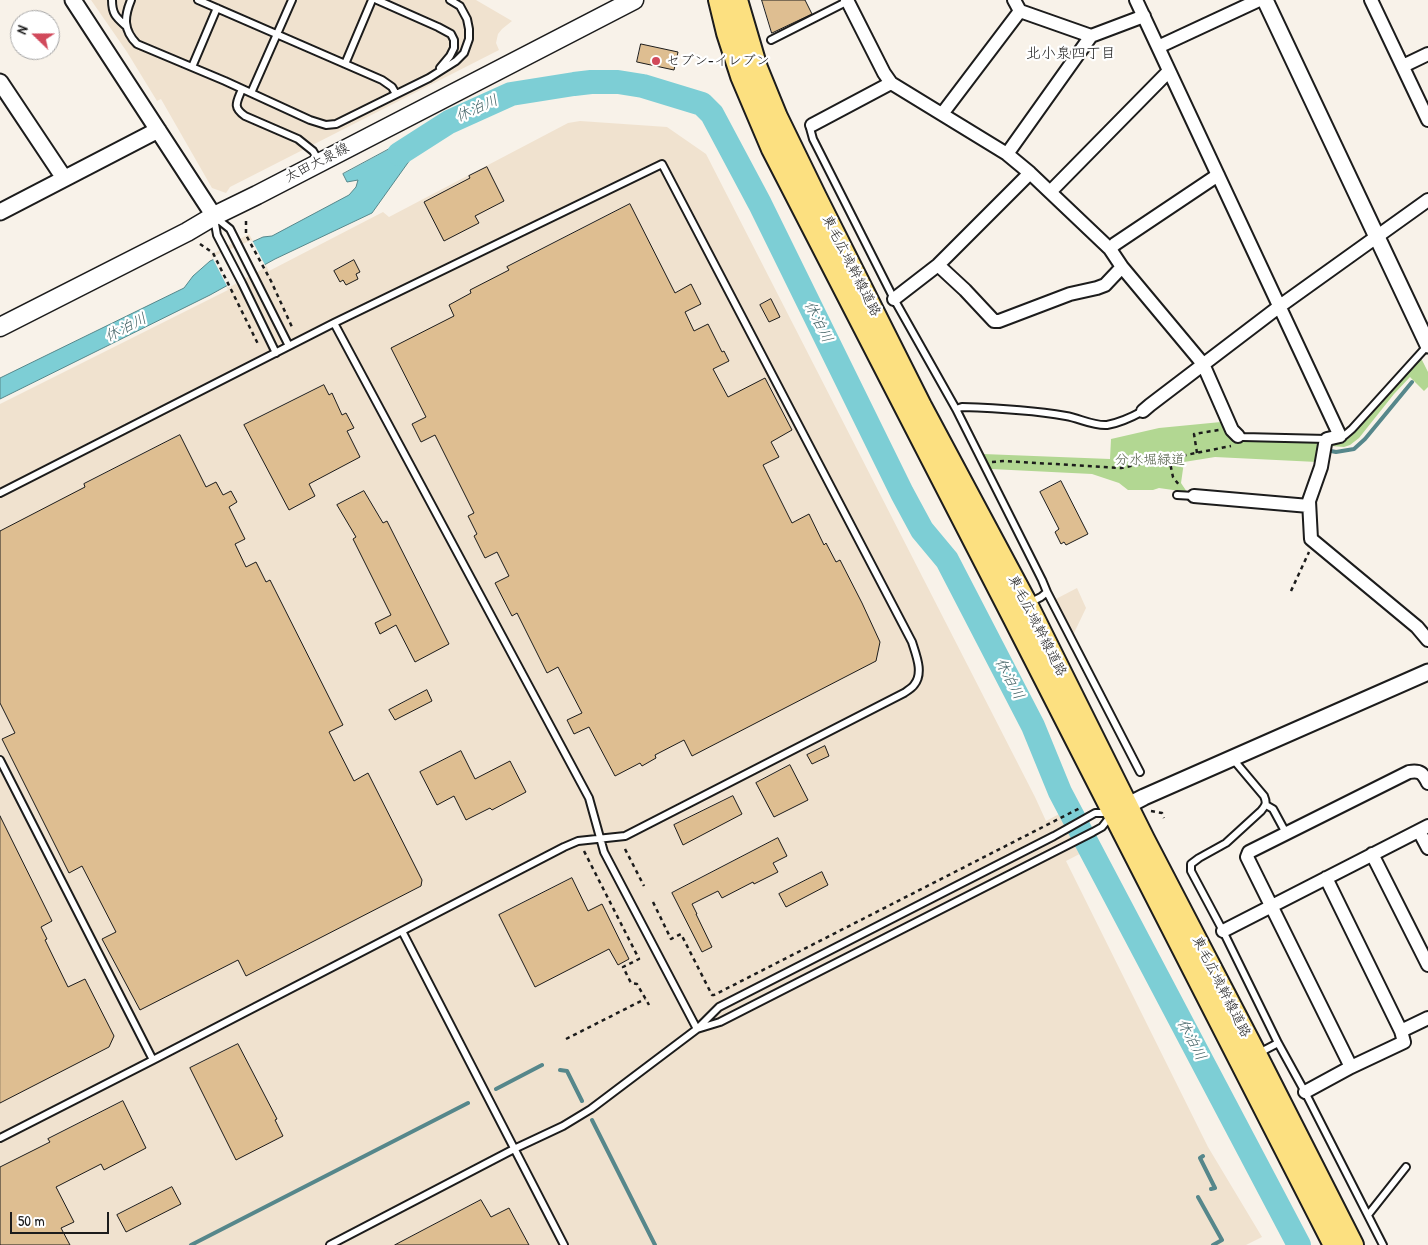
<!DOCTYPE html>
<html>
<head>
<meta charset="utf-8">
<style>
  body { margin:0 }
  #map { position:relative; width:1428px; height:1245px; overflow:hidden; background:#f8f2e9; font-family:"Patrick Hand",sans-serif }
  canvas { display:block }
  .north { position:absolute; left:10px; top:10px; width:50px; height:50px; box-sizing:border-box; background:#fff; border:1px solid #a4a4a4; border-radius:50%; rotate:292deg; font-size:14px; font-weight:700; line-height:20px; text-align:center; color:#1c1c1c }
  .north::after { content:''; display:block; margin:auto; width:18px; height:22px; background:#d1495b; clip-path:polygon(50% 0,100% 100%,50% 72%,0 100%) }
  .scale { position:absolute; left:10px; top:1212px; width:99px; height:22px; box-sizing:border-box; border:2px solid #1c1c1c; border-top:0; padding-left:6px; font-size:15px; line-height:18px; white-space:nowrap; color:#1c1c1c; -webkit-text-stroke:4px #fff; paint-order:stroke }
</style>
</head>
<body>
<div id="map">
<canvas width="1428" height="1245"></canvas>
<div class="north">N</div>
<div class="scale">50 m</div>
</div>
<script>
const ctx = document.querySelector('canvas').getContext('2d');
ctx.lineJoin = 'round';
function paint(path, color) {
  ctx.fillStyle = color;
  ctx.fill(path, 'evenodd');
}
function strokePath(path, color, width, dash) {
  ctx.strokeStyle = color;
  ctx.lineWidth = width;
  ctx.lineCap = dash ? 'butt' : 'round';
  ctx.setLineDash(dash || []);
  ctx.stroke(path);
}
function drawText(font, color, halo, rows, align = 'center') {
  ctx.font = font + ' "Patrick Hand","Klee One",sans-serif';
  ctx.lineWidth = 4.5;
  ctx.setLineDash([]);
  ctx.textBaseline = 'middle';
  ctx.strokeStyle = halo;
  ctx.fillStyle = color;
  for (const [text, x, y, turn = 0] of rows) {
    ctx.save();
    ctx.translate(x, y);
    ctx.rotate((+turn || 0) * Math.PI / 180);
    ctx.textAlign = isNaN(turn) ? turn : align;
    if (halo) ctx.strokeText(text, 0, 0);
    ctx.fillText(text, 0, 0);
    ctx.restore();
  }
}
paint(new Path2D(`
  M91 0H476L512 21 502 29 498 34 496 43 499 50 230 187 226 193 212 188 161 99 157 101 127 52Z
  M580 121 667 127 706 154 1035 797 1046 821 1078 804 1099 844 1066 861 1208 1147 1262 1237 1246 1245H0V404L228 290 211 255 249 234 269 271 383 212 389 217 568 123Z
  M1077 588 1086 608 1074 633 1071 634 1054 600Z`), '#f0e2cf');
paint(new Path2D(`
  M1421 358 1428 372V387L1424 391 1410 377 1394 394 1359 438 1350 445 1344 447 1331 446V444L1345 441 1348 439Z
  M1221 422 1231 439 1234 441H1317L1320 444 1317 462 1215 457 1184 462 1181 483 1187 492 1159 488 1153 490H1128L1119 483 1092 474 991 469 983 454 1110 459 1111 439 1159 428Z`), '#b2d792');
const water = new Path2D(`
  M417 134 427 136 372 213 275 259 210 295 0 399V378L184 288 193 276 210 261 263 237 272 236 349 195 356 187 358 180 347 182 343 174Z`);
paint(water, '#7dced5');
strokePath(water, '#56878b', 1);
paint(new Path2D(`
  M252 240 266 267 228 288 212 257Z`), '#f8f2e9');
strokePath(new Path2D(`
  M1331 451 1336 452 1354 449 1365 439 1412 382
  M560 1070 567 1071 582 1101
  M496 1089 542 1065
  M592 1120 655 1245
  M1203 1156 1200 1158 1215 1188 1211 1189
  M1198 1197 1222 1240 1213 1245
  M191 1245 468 1103`), '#56878b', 4);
strokePath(new Path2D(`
  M399 154 449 122 511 94 574 84 591 82H618L643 86 702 104 712 114 760 204 902 493 922 530 947 560 1033 726 1060 792 1299 1245`), '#7dced5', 24);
const building = new Path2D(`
  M762 0H805L812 14 772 33Z
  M641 44 678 52 674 70 637 62Z
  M487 167 504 201 475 216 479 223 444 241 424 202 470 178 469 176Z
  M630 204 675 293 691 284 701 304 685 312 694 331 708 324 722 352 724 351 729 361 713 369 728 397 765 378 792 430 771 442 779 457 763 465 792 523 809 514 824 545 826 543 836 562 840 560 862 603 880 642 876 661 692 756 684 740 655 755 656 758 642 766 640 763 615 776 589 727 574 734 567 720 582 713 558 667 547 673 517 613 512 616 495 583 509 576 497 552 485 558 474 536 477 534 468 516 474 513 435 435 421 442 412 424 426 417 391 348 454 316 449 305 471 293 470 290 509 270 507 267Z
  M354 260 360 272 356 274 358 279 346 285 343 280 340 282 334 271Z
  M771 299 780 317 769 322 760 305Z
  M324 385 329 395 332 393 342 415 346 413 354 428 347 431 360 457 309 484 315 496 289 510 244 425Z
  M180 435 206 487 216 482 223 495 231 491 237 502 229 507 245 539 235 544 246 567 256 562 266 582 270 580 343 725 329 732 354 781 368 773 422 880 421 886 246 976 238 960 140 1010 102 939 116 932 82 866 69 873 2 739 15 733 0 703V531L85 487 84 484Z
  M1061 481 1088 534 1066 545 1064 542 1061 544 1055 532 1059 529 1040 492Z
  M364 491 383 523 387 521 449 644 415 662 396 625 380 634 375 623 391 615 353 539 356 537 337 505Z
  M427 690 432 701 395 720 389 710Z
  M825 746 829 756 812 764 807 755Z
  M461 751 475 779 510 761 526 792 492 810 490 808 466 820 454 796 437 805 420 772Z
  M790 765 808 800 774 817 756 783Z
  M733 796 742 814 683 845 674 825Z
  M0 816 52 921 41 927 47 939 45 940 68 987 85 979 114 1036 109 1047 0 1103Z
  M778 838 787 856 773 863 778 872 754 884 753 882 722 898 718 891 692 904 697 914H696L712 947 702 952 672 893Z
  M822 872 828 885 786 907 779 894Z
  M572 878 588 911 602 904 629 959 618 965 609 949 535 987 499 915Z
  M238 1044 277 1119 275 1120 283 1136 236 1160 190 1068Z
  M123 1101 146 1148 104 1170 101 1164 56 1187 74 1222 61 1228 70 1245H0V1167L50 1142 48 1139Z
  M172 1187 181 1204 126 1232 117 1215Z
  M481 1200 491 1217 509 1208 529 1245H395Z`);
paint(building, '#debe91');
strokePath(building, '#1c1c1c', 1);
const service = new Path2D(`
  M112 0C112 14 116 17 126 26
  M131 0C124 17 123 30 137 44L225 81 310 120 326 125 336 124 429 78 456 61 464 53 469 39V29L467 19 460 6 450 0
  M198 0 382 80 392 87 396 94
  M377 0 438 27 451 34 454 40V48L450 56 440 68
  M771 40 848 1
  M345 64 372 0
  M192 67 217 8
  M242 89C237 102 232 107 245 116L298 139 313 151 319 161
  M251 93 292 0
  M812 125 810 128 813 139 894 299 956 409 1042 580 1047 592 1041 597 1029 603
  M215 217 230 229 289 346
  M214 218 217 235 242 283 276 353
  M956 409 962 407C996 408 1032 410 1066 416 1079 418 1093 426 1107 425 1119 423 1132 417 1143 411
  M1238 436 1243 437 1327 439
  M1340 436 1345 435 1352 429 1428 345
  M0 493 334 323 662 164 912 642C916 655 924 673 914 685 912 688 907 691 904 693L625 836 578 841 564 847 153 1060 0 1138
  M1177 495 1194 496
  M1047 592 1140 772
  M1232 758 1264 796C1267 803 1266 805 1261 811L1226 843 1199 858 1191 864V871L1223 931 1278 1043 1305 1092 1383 1245
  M0 760 153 1060
  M1266 805 1273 809 1286 833
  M1095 813H1113L1102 827 1093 832 720 1022 697 1029 719 1007 1054 836Z
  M402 931 564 1245
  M1259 1053 1278 1043
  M1368 1215 1406 1167
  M330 1245 514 1149 563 1126 591 1109 697 1029 604 852 589 798 334 323`);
const minor = new Path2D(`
  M847 0 884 73 891 83 1007 154 1030 173 1110 249 1122 267 1203 364 1232 430 1238 436
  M1136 0 1340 436 1327 439 1325 444 1321 467 1309 501 1311 539 1417 627 1428 640
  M1371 0 1428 120
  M1020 11 1091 36 1144 16
  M1158 47 1259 0
  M1403 66 1428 54
  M942 114 1020 11 1014 0
  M812 125 891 83
  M1007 154 1091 36
  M1050 192 1169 71
  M1110 249 1115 244 1218 175
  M938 265 965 290 994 321H999L1070 294 1097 288 1105 285 1122 267
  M894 299 938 265 1030 173
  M1143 411 1150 405 1280 306 1428 200
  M1194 496 1309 506
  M1419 831 1428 848
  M1372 854 1428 965
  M1326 878 1401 1031
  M1223 931 1428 826
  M1351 1067 1247 857 1249 852 1409 772C1420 770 1423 773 1428 783
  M1305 1092 1351 1067 1404 1042 1401 1031 1428 1018`);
const tertiary = new Path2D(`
  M73 0 214 216
  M1265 0 1428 345
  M0 82 64 178
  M0 212 158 130
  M1119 810 1144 797 1428 672`);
const secondary = new Path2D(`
  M0 327 187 232 214 216 257 195 634 0`);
const trunk = new Path2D(`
  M719 0 727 33 741 76 772 149 1014 619 1334 1245
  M737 0 757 68 777 117 816 197 921 406 1027 604 1144 839 1256 1054 1353 1245`);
strokePath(service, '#1c1c1c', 10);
strokePath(minor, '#1c1c1c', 16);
strokePath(tertiary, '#1c1c1c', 19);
strokePath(secondary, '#1c1c1c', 21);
strokePath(trunk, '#1c1c1c', 24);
strokePath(new Path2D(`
  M246 221V235L271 281 292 327
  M200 244 213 253 258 344
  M1197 453 1194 434 1219 430
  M1169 458 1173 477 1179 485
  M992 462 1004 461 1121 468 1231 446
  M1291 591 1309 552
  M1151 811 1162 813 1164 818
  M625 849 644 886
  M584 851 639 959 623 967 631 983 637 984 649 1005
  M653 902 671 939 681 934 712 995H714L1080 808
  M566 1039 645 999`), '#1c1c1c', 2.5, [4, 4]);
strokePath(service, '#fff', 6);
strokePath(minor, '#fff', 12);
strokePath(tertiary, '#fff', 15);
strokePath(secondary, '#fff', 18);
strokePath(trunk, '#fce080', 20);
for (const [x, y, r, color] of [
  [656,61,5,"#d1495b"]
]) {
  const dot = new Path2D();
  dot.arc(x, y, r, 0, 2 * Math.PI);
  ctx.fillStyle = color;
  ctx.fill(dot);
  strokePath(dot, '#fff', 2);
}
drawText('14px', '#1c1c1c', '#fff', [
  ["セブン-イレブン",666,61]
], 'left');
drawText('14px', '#1c1c1c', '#fff', [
  ["太田大泉線",317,163,-27],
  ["東毛広域幹線道路",851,266,63],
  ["東毛広域幹線道路",1037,626,63],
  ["東毛広域幹線道路",1221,987,63]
]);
drawText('14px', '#505d45', '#fff', [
  ["分水堀緑道",1150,460]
]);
drawText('15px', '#1c1c1c', '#fff', [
  ["北小泉四丁目",1071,54]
]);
drawText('italic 15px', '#436366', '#fff', [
  ["休泊川",477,109,-24],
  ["休泊川",818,322,63],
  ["休泊川",126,328,-27],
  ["休泊川",1009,679,62],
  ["休泊川",1191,1040,62]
]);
</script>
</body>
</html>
